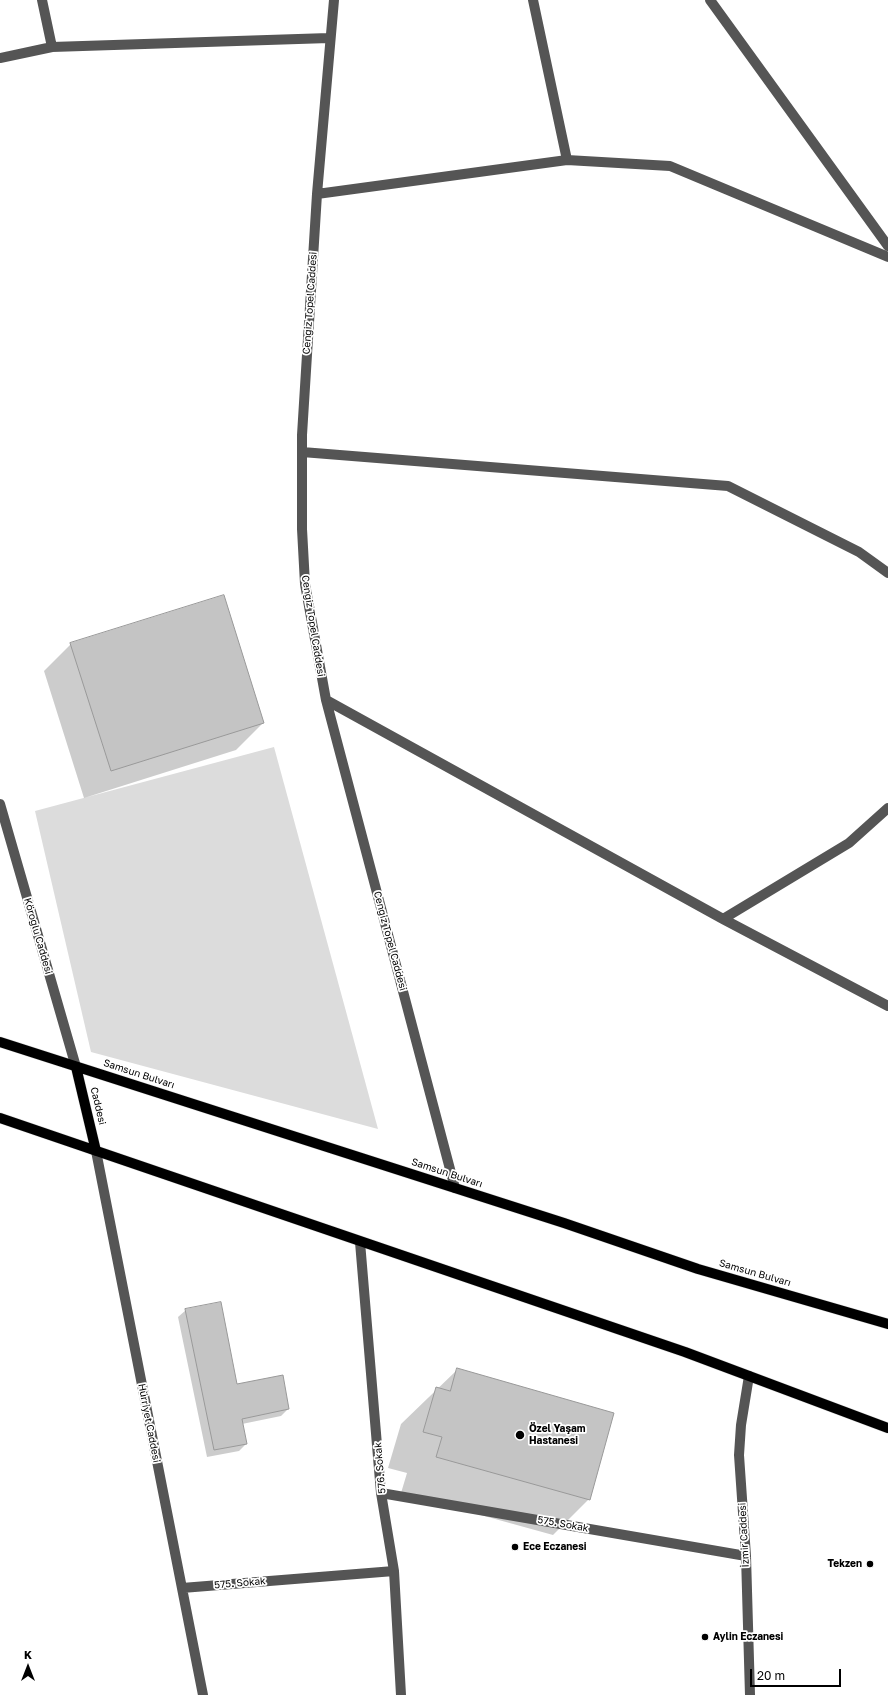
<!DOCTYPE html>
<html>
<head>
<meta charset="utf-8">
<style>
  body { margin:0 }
  #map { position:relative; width:888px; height:1695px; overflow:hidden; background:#fff; font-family:"Golos Text",sans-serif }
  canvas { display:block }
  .north { position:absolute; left:8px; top:1647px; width:40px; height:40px; -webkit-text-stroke:3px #fff; paint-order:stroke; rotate:0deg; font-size:11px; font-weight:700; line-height:16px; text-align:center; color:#000 }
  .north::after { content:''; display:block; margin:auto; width:14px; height:18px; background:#000; clip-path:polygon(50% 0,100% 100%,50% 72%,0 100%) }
  .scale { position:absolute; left:750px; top:1669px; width:91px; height:18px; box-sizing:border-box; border:2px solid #000; border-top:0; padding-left:5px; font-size:12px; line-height:14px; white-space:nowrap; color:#000; -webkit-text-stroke:3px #fff; paint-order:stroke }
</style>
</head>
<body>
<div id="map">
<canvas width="888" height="1695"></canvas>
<div class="north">K</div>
<div class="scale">20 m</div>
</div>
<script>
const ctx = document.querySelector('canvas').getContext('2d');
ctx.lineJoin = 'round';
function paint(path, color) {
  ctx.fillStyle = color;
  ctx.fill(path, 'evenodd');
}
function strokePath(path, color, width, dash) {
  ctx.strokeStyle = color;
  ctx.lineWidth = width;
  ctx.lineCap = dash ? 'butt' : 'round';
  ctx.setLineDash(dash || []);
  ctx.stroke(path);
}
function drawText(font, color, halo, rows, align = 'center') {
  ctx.font = font + ' "Golos Text",sans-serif';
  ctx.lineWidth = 3.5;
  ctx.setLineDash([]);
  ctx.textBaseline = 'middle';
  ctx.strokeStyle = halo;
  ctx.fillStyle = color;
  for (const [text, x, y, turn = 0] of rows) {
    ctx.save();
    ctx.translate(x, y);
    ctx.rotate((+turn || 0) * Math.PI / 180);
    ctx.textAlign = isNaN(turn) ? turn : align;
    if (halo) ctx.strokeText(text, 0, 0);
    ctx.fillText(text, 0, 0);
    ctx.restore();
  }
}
paint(new Path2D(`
  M274 747 378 1129 91 1052 35 811Z`), '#dcdcdc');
paint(new Path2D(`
  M71 644 263 723 236 750 84 798 44 671Z
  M186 1310 237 1385 288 1409 281 1416 242 1424 246 1444 239 1451 207 1457 178 1317Z
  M457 1370 589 1499 553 1535 401 1493 407 1473 388 1468 401 1424Z`), '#0003');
const building = new Path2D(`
  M224 595 264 723 111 771 70 643Z
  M221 1302 237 1384 283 1375 289 1409 242 1419 247 1444 214 1450 185 1309Z
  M457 1368 614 1413 590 1500 436 1457 442 1437 423 1432 436 1387 450 1391Z`);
paint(building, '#c4c4c4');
strokePath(building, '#999', 1);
const major = new Path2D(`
  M0 1042 564 1223 698 1269 888 1324
  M76 1067 96 1151
  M0 1118 685 1352 888 1428`);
strokePath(major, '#dbdbdb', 11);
strokePath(new Path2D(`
  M42 0 52 47
  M334 0 317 194 302 435V529L305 584 326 700 455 1188
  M533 0 567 160
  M710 0 888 246
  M0 58 52 47 329 38
  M317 194 567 160 670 166 888 257
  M302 452 728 486 859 552 888 573
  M326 700 723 919 888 1006
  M0 804 76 1067
  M723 919 849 843 888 808
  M96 1151 203 1695
  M360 1242 381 1493 394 1571 401 1695
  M749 1376 741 1425 739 1455 746 1556 750 1695
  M381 1493 746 1556
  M182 1588 394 1571`), '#555', 10);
strokePath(major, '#000', 10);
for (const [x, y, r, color] of [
  [520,1435,5,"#000"],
  [515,1547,4,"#000"],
  [870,1564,4,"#000"],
  [705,1637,4,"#000"]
]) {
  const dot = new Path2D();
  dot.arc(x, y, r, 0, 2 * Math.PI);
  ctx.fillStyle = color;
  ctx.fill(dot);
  strokePath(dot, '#fff', 1.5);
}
drawText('10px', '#000', '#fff', [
  ["Cengiz Topel Caddesi",310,303,-86],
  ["Cengiz Topel Caddesi",313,626,81],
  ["Köroğlu Caddesi",38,936,74],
  ["Cengiz Topel Caddesi",390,941,75],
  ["Samsun Bulvarı",139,1074,18],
  ["Caddesi",98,1106,77],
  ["Samsun Bulvarı",447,1173,18],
  ["Samsun Bulvarı",755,1273,16],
  ["Hürriyet Caddesi",149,1423,79],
  ["576. Sokak",380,1468,-95],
  ["575. Sokak",563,1524,10],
  ["İzmir Caddesi",744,1535,-93],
  ["575. Sokak",240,1583,-5]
]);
drawText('bold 10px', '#000', '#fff', [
  ["Özel Yaşam",529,1429],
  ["Hastanesi",529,1441],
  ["Ece Eczanesi",523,1547],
  ["Tekzen",862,1564,"right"],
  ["Aylin Eczanesi",713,1637]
], 'left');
</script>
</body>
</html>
